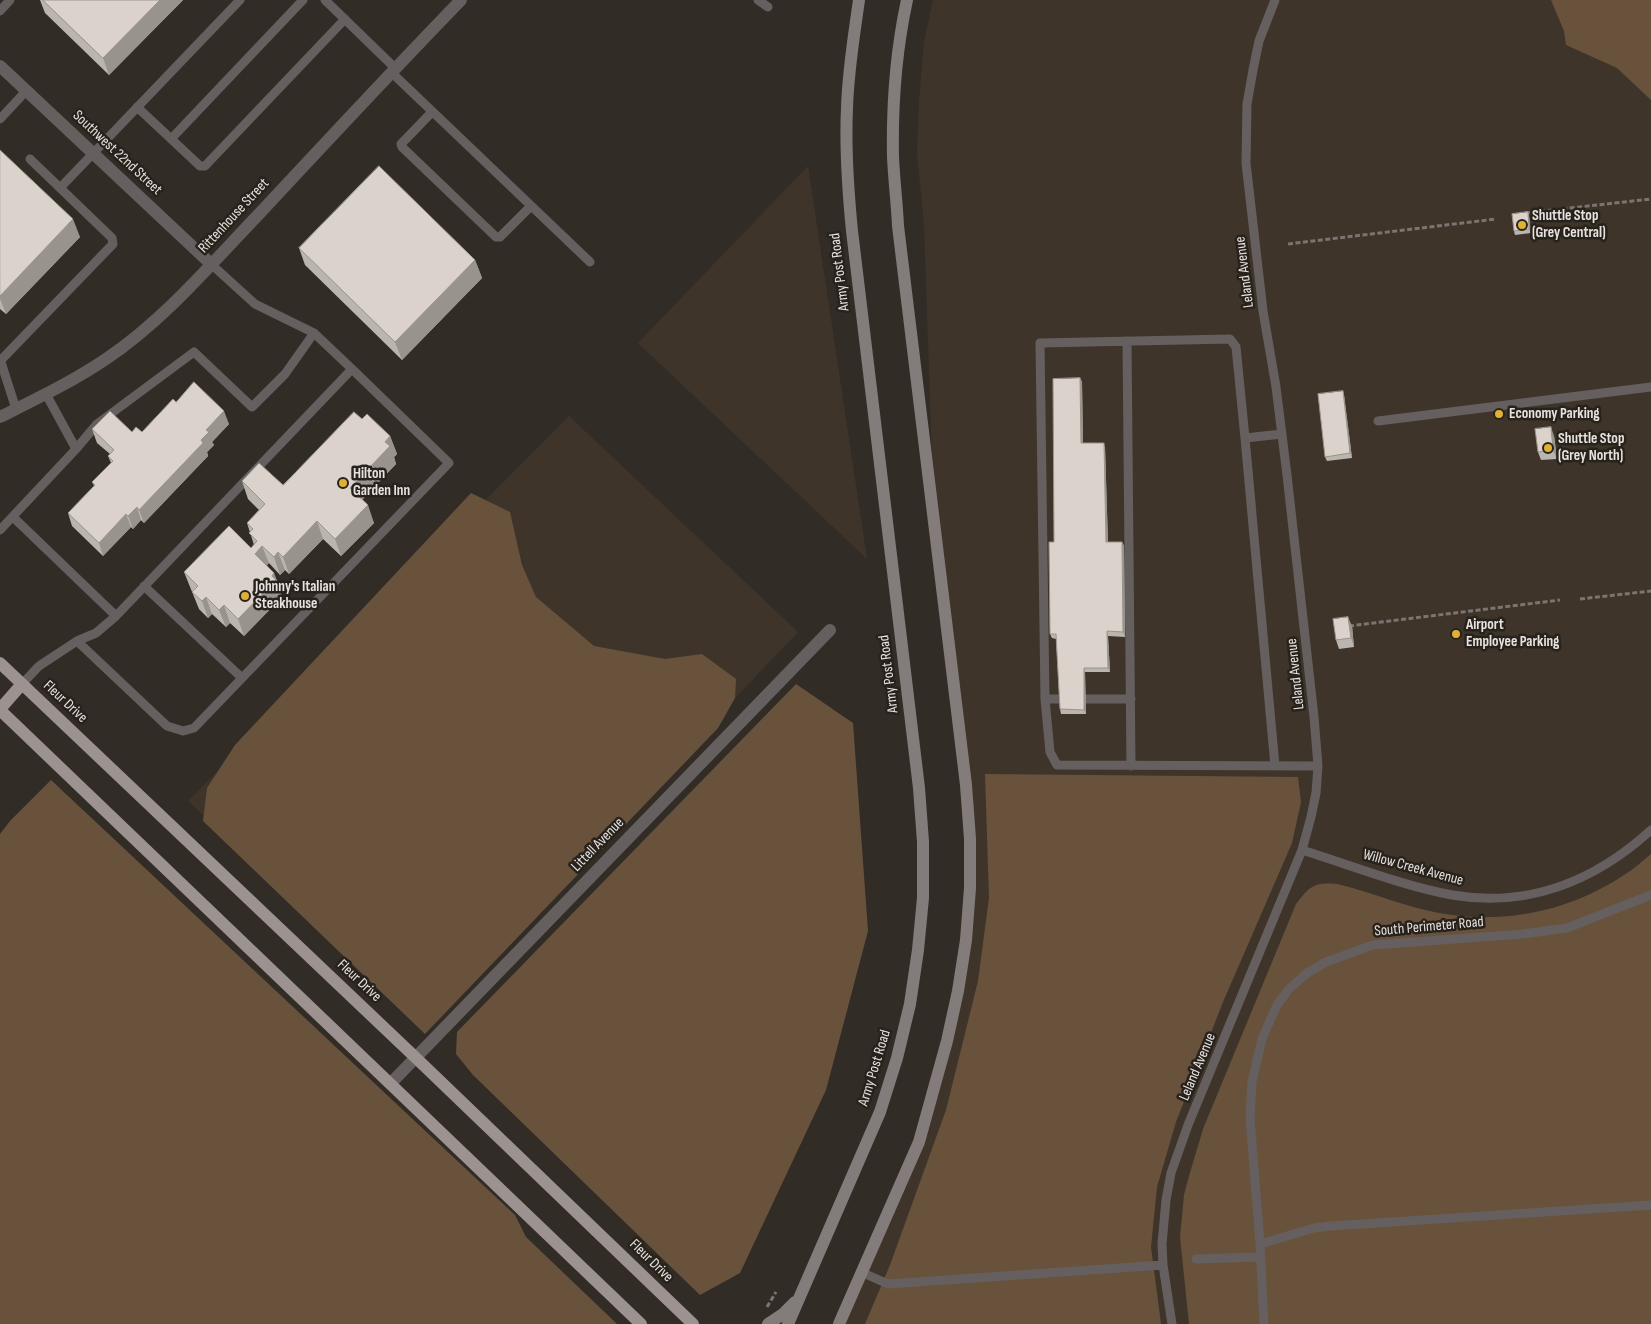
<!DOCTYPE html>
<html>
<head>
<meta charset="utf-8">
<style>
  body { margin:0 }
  canvas { display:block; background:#322c26 }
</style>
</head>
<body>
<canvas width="1651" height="1324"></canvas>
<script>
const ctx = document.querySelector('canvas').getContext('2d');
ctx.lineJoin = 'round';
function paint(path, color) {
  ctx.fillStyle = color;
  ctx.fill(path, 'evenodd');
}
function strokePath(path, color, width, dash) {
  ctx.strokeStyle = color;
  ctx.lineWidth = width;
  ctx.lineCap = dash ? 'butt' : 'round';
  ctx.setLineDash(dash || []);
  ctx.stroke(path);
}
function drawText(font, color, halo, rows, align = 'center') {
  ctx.font = font + ' "Sofia Sans Condensed",sans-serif';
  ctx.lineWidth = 5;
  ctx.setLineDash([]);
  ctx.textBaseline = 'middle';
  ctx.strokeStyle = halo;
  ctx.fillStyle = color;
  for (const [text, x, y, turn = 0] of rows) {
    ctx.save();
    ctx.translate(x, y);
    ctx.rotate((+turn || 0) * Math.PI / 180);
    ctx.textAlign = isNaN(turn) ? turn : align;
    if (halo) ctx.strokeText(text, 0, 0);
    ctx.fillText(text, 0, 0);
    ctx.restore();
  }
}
paint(new Path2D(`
  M933 0H1651V1324H839L919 1142 947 1041 970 888 934 517 924 223 917 153 919 102 924 42Z
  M808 166 867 559 638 343Z
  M569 416 798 632 425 1023 188 801Z`), '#3f3429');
paint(new Path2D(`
  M1551 0H1651V100L1617 68 1566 45 1564 31Z
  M471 493 510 512 522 565 536 597 594 646 665 659 702 654 736 679 735 698 718 728 425 1034 203 821 207 788 235 745Z
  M796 684 853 723 868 931 826 1090 740 1273 700 1295 473 1075 456 1054 457 1032Z
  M985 774 1298 777 1301 802 1292 843 1223 1002 1176 1122 1157 1187 1151 1247 1161 1324H865L890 1265 946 1110 978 981 989 898Z
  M51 780 515 1215 526 1237 617 1324H0V834L10 821Z
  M1651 854V1324H1189L1180 1237 1184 1195 1189 1176 1203 1129 1296 904C1310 886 1314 882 1337 884 1371 892 1405 907 1439 913 1504 925 1570 911 1624 875 1634 869 1642 861 1651 854Z`), '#68523c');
strokePath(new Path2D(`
  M1525 213 1651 199
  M1288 244 1496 219
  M1580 599 1651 591
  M1349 626 1560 600
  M767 1307 776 1292`), '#7a7570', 3, [5, 2.5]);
strokePath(new Path2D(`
  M325 0 395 68
  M758 0 768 7
  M0 11 10 0
  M391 72 590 262
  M137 107 200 166H205L345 19
  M432 112 403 142 401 144 402 147 496 237H500L531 206
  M0 119 27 90
  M171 139 303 0
  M60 188 240 0
  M1127 341 1131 766
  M0 359 16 409
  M1 360 113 244 112 238 30 159
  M46 394 76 449
  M1378 421 1651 387
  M1282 434 1245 438 1236 347 1230 339 1040 343 1045 699 1050 752 1057 765 1318 766
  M1245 438 1275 766
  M13 517 116 616
  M0 530 76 449 97 424 194 352 252 407 285 374 314 333
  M144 586 242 678
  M77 641 167 726 183 731 194 728 449 463 352 369
  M22 684 39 666 77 641 96 633 116 616 352 369 314 333 255 304 211 264
  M1045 699H1060
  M1086 699H1131
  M1302 850C1350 865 1403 886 1452 895 1528 908 1595 881 1651 830
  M1260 1244 1314 1228 1331 1226 1651 1205
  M1196 1259 1261 1257
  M861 1272 888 1284 1163 1265
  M1172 1324 1163 1265 1162 1244 1166 1200 1171 1173 1188 1125 1302 850 1311 817 1316 793 1318 766 1314 717 1287 475 1276 387 1263 311 1246 163 1247 104 1253 70 1259 41 1275 0
  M1264 1324 1260 1244 1250 1118 1252 1082 1262 1039 1277 1005 1288 990 1307 973 1326 962 1373 945 1523 934 1567 928 1651 895`), '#65605f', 9);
strokePath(new Path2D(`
  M0 66 211 264
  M0 417C36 399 72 382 106 359 164 320 211 264 259 214 326 142 393 70 461 0
  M391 1083 830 630`), '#65605f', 12);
strokePath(new Path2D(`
  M768 1324 783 1314 795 1302
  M788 1324 880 1112 897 1058 910 1004 918 950 923 898V842L919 788 852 231C848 190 845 149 847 108 848 71 854 36 859 0
  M839 1324 919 1142 947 1041 958 991 966 940 970 888V839L966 785 898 226C897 203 894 180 893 157 892 105 896 51 907 0`), '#847c7b', 12);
strokePath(new Path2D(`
  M0 663 415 1057 693 1324
  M0 709 22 684
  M0 710 641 1324`), '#9c9290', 12);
paint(new Path2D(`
  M40 0H183L109 75 45 13Z
  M0 150 80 237 6 314 0 309Z
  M1528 212 1529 216 1531 233 1515 235 1514 231Z
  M299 248 475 260 482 278 402 360 305 265Z
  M1080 378 1082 382 1083 443 1105 447 1108 542H1122L1124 546 1125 637 1108 636 1110 672H1085L1086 714H1061L1060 709 1056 639 1052 638 1050 634Z
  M1343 391 1344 395 1352 458 1327 461 1325 457Z
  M176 402 229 424 212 442 214 445 207 452 208 456 144 523 141 520 133 529 131 527 103 556 72 526 68 513 94 486 92 482 111 463 108 456 110 454 97 443 92 429 142 432Z
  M362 419 390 436 397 454 394 457 396 464 362 500 374 523 341 556 323 539 289 574 285 570 280 575 269 563 267 565 281 590 280 591 282 597 244 636 230 623 226 627 212 614 208 618 199 609 184 572 251 548 254 545 247 523 259 510 248 499 242 481 283 485Z
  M1554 436 1557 459 1541 460 1538 452Z
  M1352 626 1354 647 1339 649 1336 640Z`), '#bbb5af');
paint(new Path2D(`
  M160 0H183L109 75 103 58Z
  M1528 212 1529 216 1531 233 1529 229Z
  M73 219 80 237 6 314 0 299V296Z
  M475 260 482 278 402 360 395 342Z
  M1080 378 1082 382 1083 447 1081 443Z
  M1343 391 1344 395 1352 458 1350 453Z
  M224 411 229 424 212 442 214 445 207 452 208 456 144 523 139 510 201 440 206 430Z
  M1551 427 1554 436 1557 459 1553 450Z
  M390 436 397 454 394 457 396 464 356 505 350 488 385 442Z
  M1104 443 1105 447 1108 546 1106 542Z
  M368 505 374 523 341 556 335 539Z
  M137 507 141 520 133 529 128 516Z
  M126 514 131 527 103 556 99 543Z
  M317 521 323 539 289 574 283 557Z
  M1122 542 1124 546 1125 637 1123 632Z
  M262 546 269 563 261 571 255 554Z
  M278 552 285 570 280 575 274 557Z
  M274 573 281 590 280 591 282 597 244 636 238 619Z
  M206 597 212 614 208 618 202 601Z
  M224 605 230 623 226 627 219 610Z
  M1348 617 1352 626 1354 647 1351 638Z
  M1107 631 1108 636 1110 672 1108 668Z
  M1084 668 1085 672 1086 714 1084 710Z`), '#99938e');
const building = new Path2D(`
  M43 0H160L103 58Z
  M0 150 73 219 0 296Z
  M379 166 475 260 395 342 299 248Z
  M1528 212 1529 229 1514 231 1512 214Z
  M1080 378 1081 443H1104L1106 542H1122L1123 632 1107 631 1108 668H1084V710L1060 709 1056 634H1050L1049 542H1054L1053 379Z
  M194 382 224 411 206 430 209 432 201 440 203 443 139 510 137 507 128 516 126 514 99 543 68 513 95 485 92 482 113 461 108 456 114 450 92 429 110 411 132 432 136 427 142 432 173 399 176 402Z
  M1343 391 1350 453 1325 457 1318 394Z
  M354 412 362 419 367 414 390 436 385 442 390 446 350 488 368 505 335 539 317 521 283 557 278 552 274 557 262 546 255 554 274 573 272 576 276 580 238 619 224 605 219 610 206 597 202 601 192 592 198 586 184 572 229 526 251 548 257 541 249 533 253 529 247 523 265 504 242 481 259 463 283 485Z
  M1551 427 1553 450 1538 452 1535 429Z
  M1348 617 1351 638 1336 640 1333 619Z`);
paint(building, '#dad2cb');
strokePath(building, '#99938e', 1);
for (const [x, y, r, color] of [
  [1522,225,5,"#e0b034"],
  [1499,414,5,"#e0b034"],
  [1548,448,5,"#e0b034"],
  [343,483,5,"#e0b034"],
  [245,596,5,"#e0b034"],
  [1456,634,5,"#e0b034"]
]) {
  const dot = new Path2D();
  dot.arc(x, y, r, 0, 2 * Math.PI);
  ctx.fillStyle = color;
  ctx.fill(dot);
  strokePath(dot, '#28221c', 2);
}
drawText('15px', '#e7e2df', '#28221c', [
  ["Southwest 22nd Street",117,153,43],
  ["Rittenhouse Street",234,216,-47],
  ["Army Post Road",840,272,-97],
  ["Leland Avenue",1245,272,-97],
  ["Army Post Road",889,674,-97],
  ["Leland Avenue",1296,674,-96],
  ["Fleur Drive",65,702,43],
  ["Littell Avenue",598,845,-46],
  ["Willow Creek Avenue",1413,868,15],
  ["South Perimeter Road",1429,927,-5],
  ["Fleur Drive",359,981,43],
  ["Leland Avenue",1198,1067,-67],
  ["Army Post Road",875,1068,-73],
  ["Fleur Drive",651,1261,44]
]);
drawText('bold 15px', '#e7e2df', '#28221c', [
  ["Shuttle Stop",1532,216],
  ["(Grey Central)",1532,233],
  ["Economy Parking",1509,414],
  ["Shuttle Stop",1558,439],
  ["(Grey North)",1558,456],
  ["Hilton",353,474],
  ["Garden Inn",353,491],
  ["Johnny's Italian",255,587],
  ["Steakhouse",255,604],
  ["Airport",1466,625],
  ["Employee Parking",1466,642]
], 'left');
</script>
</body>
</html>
